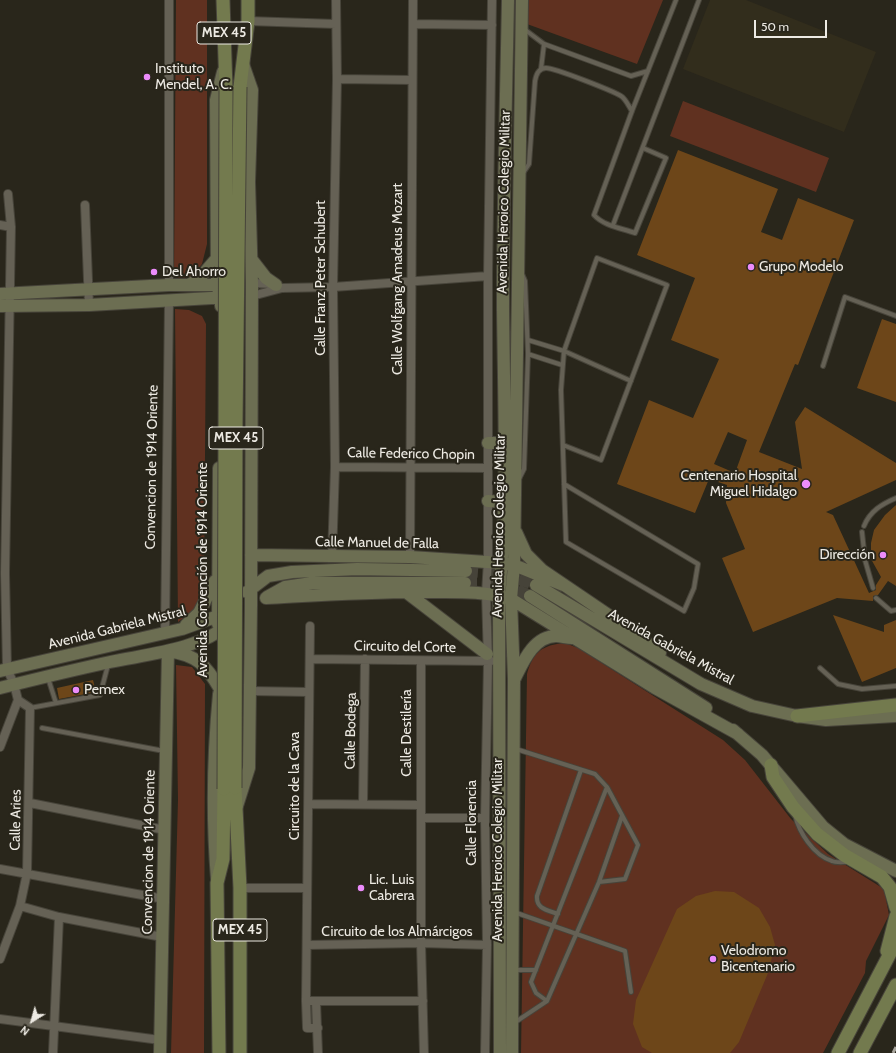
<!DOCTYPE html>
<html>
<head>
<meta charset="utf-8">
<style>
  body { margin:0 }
  #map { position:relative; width:896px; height:1053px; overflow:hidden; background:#29261b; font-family:Cabin,sans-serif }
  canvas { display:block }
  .north { position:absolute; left:12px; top:1001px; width:40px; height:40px; -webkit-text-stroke:3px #29261b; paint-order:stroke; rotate:217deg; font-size:11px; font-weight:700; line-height:16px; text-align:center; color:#edeae3 }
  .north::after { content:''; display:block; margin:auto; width:14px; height:18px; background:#edeae3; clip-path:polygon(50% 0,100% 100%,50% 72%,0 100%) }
  .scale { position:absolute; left:754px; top:20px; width:73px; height:18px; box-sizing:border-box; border:2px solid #edeae3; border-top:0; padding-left:5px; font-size:12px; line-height:14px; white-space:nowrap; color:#edeae3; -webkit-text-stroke:3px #29261b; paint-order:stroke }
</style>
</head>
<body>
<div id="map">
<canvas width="896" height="1053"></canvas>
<div class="north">N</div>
<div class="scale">50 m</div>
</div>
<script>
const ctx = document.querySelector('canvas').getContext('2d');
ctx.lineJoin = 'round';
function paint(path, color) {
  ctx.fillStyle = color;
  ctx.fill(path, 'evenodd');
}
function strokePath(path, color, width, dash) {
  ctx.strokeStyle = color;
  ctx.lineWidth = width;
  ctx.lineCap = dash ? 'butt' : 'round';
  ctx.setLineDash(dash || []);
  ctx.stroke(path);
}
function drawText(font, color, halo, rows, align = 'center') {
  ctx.font = font + ' Cabin,sans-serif';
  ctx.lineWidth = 4;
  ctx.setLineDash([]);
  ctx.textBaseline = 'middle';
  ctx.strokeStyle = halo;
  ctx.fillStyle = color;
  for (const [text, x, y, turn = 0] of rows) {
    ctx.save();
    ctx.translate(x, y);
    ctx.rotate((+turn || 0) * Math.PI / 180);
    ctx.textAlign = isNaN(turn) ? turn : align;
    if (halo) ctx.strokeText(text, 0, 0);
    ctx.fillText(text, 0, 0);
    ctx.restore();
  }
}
paint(new Path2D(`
  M710 0H746L876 52 844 132 683 69Z`), '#322d1c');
paint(new Path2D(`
  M176 0H207V244L202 264 191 277 179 278 174 276Z
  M528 0H663L637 64 527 24Z
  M683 101 829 158 816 192 670 136Z
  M175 309 189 310 202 316 206 324 204 589 194 610 178 622Z
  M565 643 578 648 723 740 745 760 791 819 828 854 884 889 889 915 866 961 865 973 823 1053H521L527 674C533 652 542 645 565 643Z
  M176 665 192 667 205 684 204 1053H171L178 800Z`), '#603120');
paint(new Path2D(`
  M678 150 778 189 761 232 782 240 798 198 854 220 798 365 795 364 759 452 802 469 795 422 805 407 896 463V480L826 512 833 515 869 593 876 590V585L881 577 871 559V543L874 530 885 515 896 505V586L888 581 878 595 873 596V601L837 598 753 632 722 558 745 549 726 503 727 485 709 479 695 513 617 484 649 400 693 418 719 359 671 340 695 278 637 255ZM728 432 747 440 735 473 714 464Z
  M882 319 896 324V402L857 388Z
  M833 615 884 632V625L896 620V668L862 682Z
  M93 680 96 692 59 699 57 688Z
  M715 891 734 892 759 908 770 927 775 945 768 973 739 1042 730 1053H652L642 1047 633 1024 636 1000 677 909 696 896Z`), '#6d4619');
strokePath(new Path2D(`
  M466 571 507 574 536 585
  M465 583H498L530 596`), '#464339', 12, [12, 6]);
const lane = new Path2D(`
  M524 29 544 44 631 76 648 71
  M541 69 544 44
  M643 148 666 158 635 233C621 228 604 226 594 215L632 111 676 0
  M523 173 529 164 535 81C536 75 539 68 546 68 555 68 613 91 621 96 626 99 629 107 632 111
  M613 225 699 0
  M528 340 564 351 631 381
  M528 354 562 365
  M823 366 845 297 896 316
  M563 445 601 460 667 285 597 258 564 351 561 390 566 542 684 611 694 588 698 564 564 484
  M519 479 524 469 528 354 525 281 522 274
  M864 526C870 511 882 504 896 498
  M862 532 865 560 873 588
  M876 598 891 611 896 610
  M820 668 838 684 862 689 896 686
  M48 678 56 703
  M30 708 100 695 108 665
  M42 728 164 751
  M516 749 595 774 607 787 638 845 625 879 599 882
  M795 815C799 832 813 855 832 861 836 863 843 862 848 862
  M514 912 625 951 631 992
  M558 914C547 910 536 909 537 896L581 770
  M514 970H536
  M547 1001 536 993 531 982 607 787
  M514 1023 547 1001 599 882 622 816`);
const street = new Path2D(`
  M248 21 336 24
  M413 24 492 25
  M337 79 412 80
  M85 205 89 305
  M0 225 11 227
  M252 283 274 284
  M169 285V0
  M252 296 282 288 333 287 488 276
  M335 467 487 468
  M332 557 335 467 333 287 337 79 336 0
  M410 557 413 0
  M310 626 306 1001 307 1028H318
  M165 634 169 300
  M310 659 491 661
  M421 661V943L424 1053
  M249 691 308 692
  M0 747 18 700
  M30 803 165 830
  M309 804 420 805
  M363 804 365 659
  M421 818H485
  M0 869 164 899
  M240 888H307
  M20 906 59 917 162 937
  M307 945 421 943 487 945
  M0 959 20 906 27 873 30 708 18 700 14 684 7 669 5 573 11 227 8 194
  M306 1001H423
  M316 1002 318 1053
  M0 1019 160 1040
  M53 1053 59 917
  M485 1053 487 945 485 818 488 661 486 593 488 561V276L492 0`);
const secondary = new Path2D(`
  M252 260 266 278 276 285
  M188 285 198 280 218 257
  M0 294 169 285H225
  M0 306 89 305 229 297
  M221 306V297L217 286 216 100 223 72
  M488 443H504
  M488 501 503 502
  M516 532 526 554 542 570 626 627 660 653
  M251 555 410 557 502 563 514 565 563 585
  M536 585 701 684 752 706 797 716 826 720 896 716
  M247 592 268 576 292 572 357 569 466 571
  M406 592 487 654
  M530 596 706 708
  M267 597 285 587 312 583H465
  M266 598C321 595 377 591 432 592 459 592 485 591 511 599L655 688 738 734
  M218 624 219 468
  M186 625 199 613 215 581
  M0 671 182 629 218 616 223 611
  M515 678C523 662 534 636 556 636 561 636 567 638 572 638
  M0 688C36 679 73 670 110 662 148 654 199 650 229 624
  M733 730 762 755 823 827 844 844 896 871
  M237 806 249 768 251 605 252 283 249 182 252 90 243 64
  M217 879C212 817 213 756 219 694
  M160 1053 168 651C197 655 206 665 220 689
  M500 1053 499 596C508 501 504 404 503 308 503 206 506 103 508 0
  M512 1053 514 679 511 599 514 565 522 0`);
const primary = new Path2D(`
  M223 0 226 89
  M240 87 248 21V0
  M797 716 896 705
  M771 765 773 777 793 807 817 834 844 855 882 877 890 887 896 908
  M235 788 240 888V1053
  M887 951 896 916
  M219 1053 217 883 223 859 224 789
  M838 1053 896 942
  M860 1053 896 985`);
strokePath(lane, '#47443a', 6);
strokePath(street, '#47443a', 10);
strokePath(secondary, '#47443a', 14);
strokePath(primary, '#47443a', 15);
strokePath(lane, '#656155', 4);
strokePath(street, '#656155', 8);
strokePath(secondary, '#6c6e52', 12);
strokePath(primary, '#737a4e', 13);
strokePath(new Path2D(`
  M893 1053 896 1047`), '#a7a49c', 3, [8, 4]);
const primaryBridge = new Path2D(`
  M235 788 236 422 240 87
  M224 789 226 89`);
strokePath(primaryBridge, '#47443a', 15, []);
strokePath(primaryBridge, '#737a4e', 13);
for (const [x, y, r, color] of [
  [147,77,4,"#ec8cfb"],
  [751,267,4,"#ec8cfb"],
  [154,272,4,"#ec8cfb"],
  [806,484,5,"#ec8cfb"],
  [883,555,4,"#ec8cfb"],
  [76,690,4,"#ec8cfb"],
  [361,888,4,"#ec8cfb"],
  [713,959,4,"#ec8cfb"]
]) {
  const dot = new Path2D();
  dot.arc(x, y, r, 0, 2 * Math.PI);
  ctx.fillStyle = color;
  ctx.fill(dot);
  strokePath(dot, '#29261b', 1.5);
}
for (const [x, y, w] of [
  [224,33,54],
  [236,438,54],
  [240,930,54]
]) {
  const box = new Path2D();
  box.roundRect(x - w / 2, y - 11, w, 22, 3);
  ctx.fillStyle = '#29261b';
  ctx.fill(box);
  strokePath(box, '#edeae3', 1);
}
drawText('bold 13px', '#edeae3', null, [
  ["MEX 45",224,33],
  ["MEX 45",236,438],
  ["MEX 45",240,930]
]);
drawText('14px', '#edeae3', '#29261b', [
  ["Instituto",155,69],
  ["Mendel, A. C.",155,85],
  ["Grupo Modelo",759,267],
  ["Del Ahorro",162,272],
  ["Centenario Hospital",797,476,"right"],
  ["Miguel Hidalgo",797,492,"right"],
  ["Dirección",875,555,"right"],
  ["Pemex",84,690],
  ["Lic. Luis",369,880],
  ["Cabrera",369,896],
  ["Velodromo",721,951],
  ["Bicentenario",721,967]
], 'left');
drawText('14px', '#edeae3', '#29261b', [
  ["Avenida Heroico Colegio Militar",504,202,-89],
  ["Calle Franz Peter Schubert",321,278,-90],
  ["Calle Wolfgang Amadeus Mozart",398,279,-90],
  ["Calle Federico Chopin",411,454,1],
  ["Convencion de 1914 Oriente",152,467,-89],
  ["Avenida Heroico Colegio Militar",499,526,-89],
  ["Calle Manuel de Falla",377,543,1],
  ["Avenida Convención de 1914 Oriente",203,570,-90],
  ["Avenida Gabriela Mistral",117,628,-14],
  ["Circuito del Corte",405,647,1],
  ["Avenida Gabriela Mistral",671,647,29],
  ["Calle Bodega",351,731,-89],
  ["Calle Destilería",407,733,-90],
  ["Circuito de la Cava",295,786,-90],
  ["Calle Aries",16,820,-89],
  ["Calle Florencia",472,823,-90],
  ["Avenida Heroico Colegio Militar",498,850,-90],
  ["Convencion de 1914 Oriente",149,852,-89],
  ["Circuito de los Almárcigos",397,932]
]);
</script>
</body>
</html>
